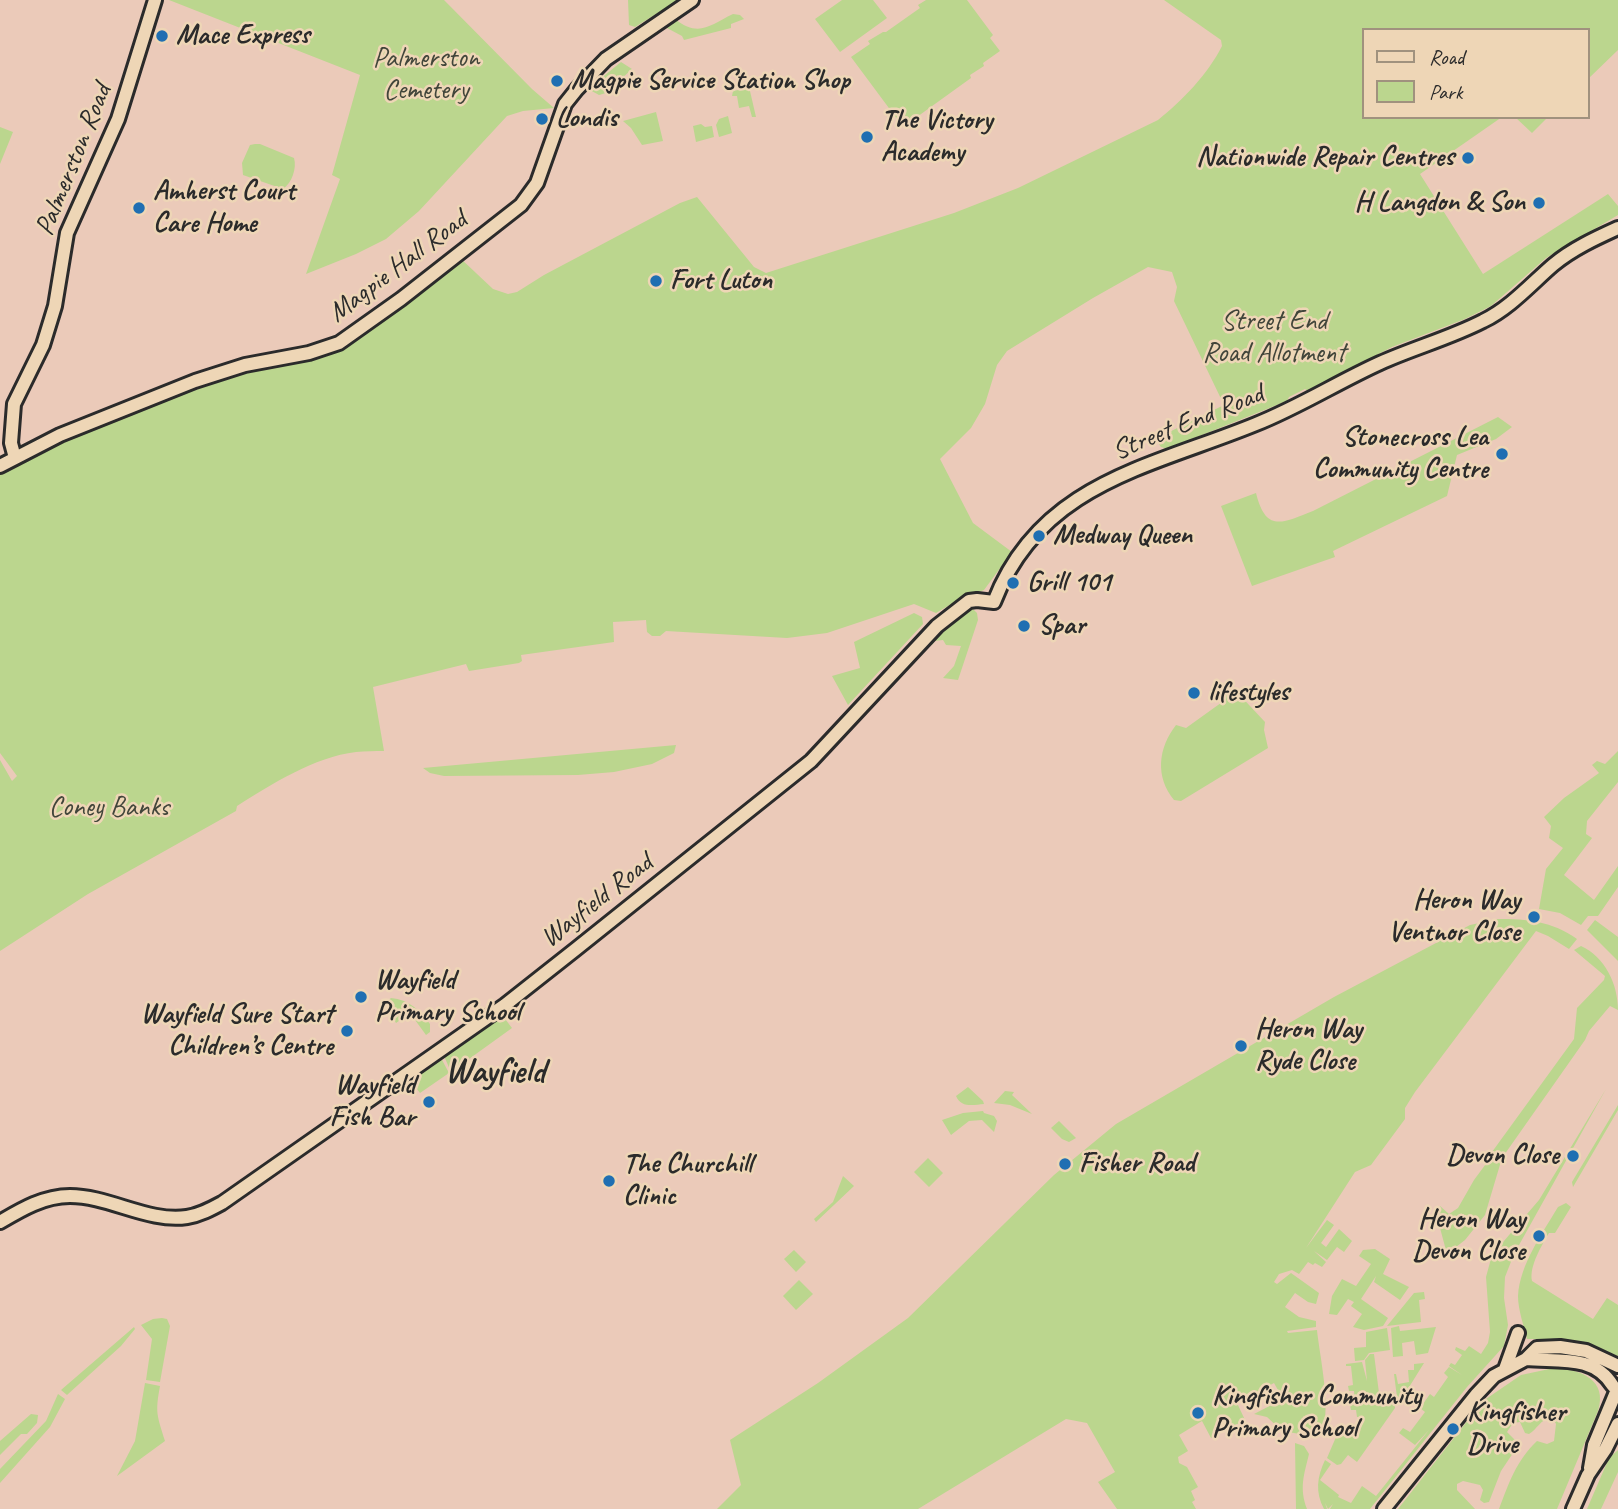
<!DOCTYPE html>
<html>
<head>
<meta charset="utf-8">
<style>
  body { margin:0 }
  #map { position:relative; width:1618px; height:1509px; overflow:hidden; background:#ebcab9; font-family:Caveat,sans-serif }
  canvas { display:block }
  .legend { position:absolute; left:1362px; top:28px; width:228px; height:91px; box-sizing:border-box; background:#eed6b6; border:2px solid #a0927e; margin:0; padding:9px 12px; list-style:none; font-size:21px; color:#2b2b2b }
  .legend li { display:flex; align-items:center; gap:14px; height:35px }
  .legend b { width:35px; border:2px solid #a0927e }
</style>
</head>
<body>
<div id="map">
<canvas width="1618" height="1509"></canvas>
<ul class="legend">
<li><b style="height:9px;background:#eed6b6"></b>Road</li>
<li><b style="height:19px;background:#bbd68e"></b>Park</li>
</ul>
</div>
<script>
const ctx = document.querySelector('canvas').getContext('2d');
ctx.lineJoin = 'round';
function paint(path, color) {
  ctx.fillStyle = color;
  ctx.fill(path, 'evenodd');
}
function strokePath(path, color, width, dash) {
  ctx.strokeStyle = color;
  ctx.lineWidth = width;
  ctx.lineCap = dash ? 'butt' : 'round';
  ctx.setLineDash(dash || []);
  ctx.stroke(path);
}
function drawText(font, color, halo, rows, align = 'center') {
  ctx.font = font + ' Caveat,sans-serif';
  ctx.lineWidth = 5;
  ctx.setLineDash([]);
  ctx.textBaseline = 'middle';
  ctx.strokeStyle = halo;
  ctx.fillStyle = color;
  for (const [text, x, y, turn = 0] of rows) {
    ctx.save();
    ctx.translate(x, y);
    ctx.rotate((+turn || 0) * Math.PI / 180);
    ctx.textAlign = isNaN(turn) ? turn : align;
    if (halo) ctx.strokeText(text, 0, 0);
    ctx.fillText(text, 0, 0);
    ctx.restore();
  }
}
paint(new Path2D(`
  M169 0H444L532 89 554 108 523 111 507 116 419 211 386 239 356 254 306 274 340 179 332 175 360 75Z
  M628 0H679L635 27 629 25Z
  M842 0H873L887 18 840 52 815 19Z
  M926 0H967L993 35 990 38 1000 51 983 63 984 66 970 75 971 78 903 127 851 57 870 44 868 41 883 32H886L920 8 918 5Z
  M1164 0H1618V50L1588 79V30H1364V117H1502L1420 174 1483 274 1608 194 1618 206V215L1546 258 1491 306 1465 319 1392 347 1308 391 1305 389 1289 397 1287 401 1167 449 1161 447 1155 439 1224 405 1174 301 1177 287 1172 272 1148 267 1093 298 1007 351 997 365 985 404 971 428 940 459 973 523 1012 552 984 590 953 603 936 613 914 604 827 633 787 638 666 631 660 636H652L647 632 646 620 613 622 614 642 521 655 522 661 519 663 469 671 466 664 373 687 384 751C375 751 365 751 356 752 314 757 272 784 237 806L236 811 88 894 0 951V760L12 781 17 776 0 753V471L71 433 225 373 326 352 459 257 493 289 508 294 517 292 544 275 680 203 697 197 754 267 766 273 954 213 1018 188 1158 120C1182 101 1208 74 1222 46L1221 40Z
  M733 14 740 15 744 19 731 24V28L684 40 682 36 665 27 675 19C699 38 710 25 733 14Z
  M621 62 632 69 606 93 599 95 588 89Z
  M749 88 750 91 756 117H752L749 106 739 108 737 96H732L733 91Z
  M656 112 663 141 642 145 631 128 623 121Z
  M728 116 732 133 719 137 716 125 719 119Z
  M1515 117H1548L1532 133Z
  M701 124 705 127 712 126 714 137 696 142 693 126Z
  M0 127 13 132 0 164Z
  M255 144H260L294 158C297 168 292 183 283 189L243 175 242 163 250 145Z
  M1498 417 1512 427 1496 439 1457 455 1447 496 1333 551 1335 557 1252 586 1221 506 1256 493C1266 533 1282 523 1313 511Z
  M971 607 977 613 978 620 958 680 943 678 954 666 961 646 946 645 943 640 935 641 932 645H928L925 641Z
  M914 613 922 617 923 624 848 705 832 676 860 668 854 642Z
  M1235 690 1265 722 1264 730 1268 748 1181 801 1174 800C1155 777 1158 748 1176 725L1186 728 1225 700V694Z
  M676 745 674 753 652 764 614 772 578 775 444 776 430 773 423 768Z
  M1618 751V782L1587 821 1586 834 1592 838 1564 875 1594 900 1618 866V887L1598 916H1588L1581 925 1560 913 1539 909 1546 869 1563 848 1549 838 1551 826 1544 817 1564 798 1599 773 1592 765 1597 761 1605 764Z
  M1498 919C1527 919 1552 921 1577 939L1569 949 1548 936 1536 931 1415 1092 1405 1108V1119L1371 1165 1355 1172 1306 1248 1327 1220 1334 1225 1321 1243 1326 1247 1339 1229 1352 1241 1344 1252 1337 1247 1327 1260 1314 1251 1326 1262 1322 1267 1315 1263 1313 1265 1308 1262 1299 1274 1292 1270 1279 1274 1274 1282 1277 1284 1291 1273 1319 1293 1316 1304 1308 1302 1295 1293 1285 1307 1299 1317 1316 1321V1327L1287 1331 1288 1333 1317 1330C1319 1353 1335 1422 1318 1437L1282 1431 1267 1417 1254 1414 1283 1399 1274 1383 1237 1403 1245 1420 1211 1438 1202 1421 1179 1435 1188 1451 1178 1457 1179 1463 1187 1467 1198 1487 1191 1491 1195 1500 1192 1502 1196 1509H1117L1098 1482 1115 1472 1087 1423 1066 1419 918 1509H717L741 1485 730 1440 818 1383 908 1318 1054 1175 1116 1124 1334 997 1470 925Z
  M1595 920 1618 937V961L1587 930Z
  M1581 946C1605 957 1618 984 1618 1010L1610 1006 1589 1031 1585 1040 1502 1158 1485 1215 1465 1240 1447 1254 1440 1228 1426 1218 1434 1214 1440 1206 1449 1214 1458 1208 1474 1180 1494 1153 1492 1152 1574 1039 1577 1008 1604 980 1605 976 1574 950Z
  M391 998C409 1000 419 1009 430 1024V1032L426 1035 410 1013 396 1023 385 1003Z
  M502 1015 512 1028 451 1072 444 1056Z
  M441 1058 449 1073 420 1093 410 1080Z
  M968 1087 983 1101 984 1104C973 1105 961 1108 956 1096Z
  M1606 1089 1514 1254 1505 1277 1504 1298 1508 1325 1504 1346 1467 1387 1370 1509H1330L1333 1504 1328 1509 1325 1503 1327 1509H1324C1315 1492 1317 1477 1325 1460L1331 1464 1320 1480 1339 1495 1338 1497 1351 1503 1362 1486 1376 1496 1429 1430 1415 1445 1399 1433 1403 1428 1410 1432 1425 1412 1420 1408 1430 1394 1434 1397 1448 1377 1444 1373 1449 1367 1462 1375 1449 1366 1451 1363 1455 1365 1462 1355 1455 1350 1456 1347 1465 1351 1469 1346 1481 1354 1488 1343 1490 1332 1486 1277 1492 1255 1539 1200Z
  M1005 1091 1014 1092 1012 1095 1032 1114 1010 1105 994 1103Z
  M1618 1105V1110L1573 1187 1572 1182Z
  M983 1111 984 1113 994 1116 997 1121 994 1132 982 1120 969 1121 951 1135 942 1120 963 1113Z
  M1059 1121 1076 1138 1069 1142 1062 1139 1051 1128Z
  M928 1158 943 1173 929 1187 914 1172Z
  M843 1176 854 1186 816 1222 814 1219 833 1202Z
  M1566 1203 1571 1207 1555 1233H1549C1542 1245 1529 1266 1532 1281L1593 1319 1607 1298 1618 1305V1356C1587 1343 1561 1338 1527 1339 1524 1326 1518 1310 1518 1296 1520 1264 1542 1234 1558 1207Z
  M1375 1249 1390 1259 1383 1274 1409 1287 1400 1300 1374 1282 1376 1276 1361 1299 1388 1318 1383 1326 1364 1330 1353 1327 1362 1314 1351 1306 1354 1302 1348 1299 1337 1315 1329 1314 1332 1296 1342 1279 1356 1286 1371 1264 1359 1256 1363 1250Z
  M794 1250 806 1262 796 1272 784 1259Z
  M799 1280 813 1294 796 1310 783 1296Z
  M1424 1292 1425 1299 1419 1300 1421 1322 1387 1326 1414 1293Z
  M162 1318 167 1319 170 1326 160 1382 146 1380 152 1339 141 1325 153 1319Z
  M1399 1326 1400 1331 1436 1327 1428 1353 1416 1355 1414 1341 1402 1343 1403 1356 1393 1357 1391 1328Z
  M134 1327 135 1329 121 1346 67 1395 61 1390Z
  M1387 1328 1390 1350 1369 1353 1364 1360 1355 1361 1354 1348 1366 1347V1332Z
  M1370 1354H1374L1379 1393 1394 1392 1395 1408 1357 1462 1348 1455 1341 1464 1337 1465 1327 1458 1339 1430 1355 1428V1424L1362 1422 1361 1417H1357L1356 1410H1351L1350 1405 1355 1404 1354 1391H1349L1348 1386 1353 1385 1351 1366H1346V1364L1362 1362 1367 1381 1365 1360Z
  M1424 1363 1398 1405 1394 1374H1396L1398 1384 1409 1382 1408 1370H1414V1364Z
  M1554 1368C1581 1369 1608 1380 1598 1411L1557 1509H1499C1509 1483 1516 1461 1537 1441L1547 1444 1554 1441 1556 1424 1553 1419C1541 1417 1538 1429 1529 1434L1525 1433 1520 1422 1513 1423 1507 1432 1519 1444 1501 1471 1489 1502 1484 1503 1480 1500 1483 1490 1480 1485 1463 1481 1457 1484V1490L1475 1509H1398L1483 1401 1521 1375Z
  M145 1383 160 1386C155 1413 157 1415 165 1441L117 1476 135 1441Z
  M58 1394 65 1399 50 1427 0 1483V1469L46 1421Z
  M31 1414 38 1415 37 1423 27 1434H21L0 1455V1441Z
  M1295 1443 1304 1446 1309 1454C1304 1475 1299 1488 1307 1509H1296Z
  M1618 1450V1472L1601 1509H1587L1609 1458Z`), '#bbd68e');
const secondary = new Path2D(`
  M15 458 11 443 14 404 43 345 55 306 67 233 118 119 155 0
  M0 466 60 435 195 381 245 365 309 353 339 343 401 299 521 205 537 183 565 104 577 89 606 59 692 0
  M0 1222C22 1209 44 1196 70 1196 109 1196 149 1223 187 1217 200 1215 211 1209 222 1203L505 1005 576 949 811 761 937 626 969 601 977 600 994 602C1040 483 1151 467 1256 424 1299 407 1338 382 1380 363 1413 348 1450 338 1483 321 1510 308 1531 284 1553 265 1572 249 1596 238 1618 228
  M1526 1359C1557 1362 1594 1354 1613 1386
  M1505 1369 1518 1333
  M1590 1468 1594 1445 1616 1392
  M1384 1509 1476 1395 1494 1376 1526 1359 1537 1348 1560 1347 1586 1351 1618 1366
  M1573 1509 1588 1475 1605 1450 1618 1424`);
strokePath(secondary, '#2b2b2b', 18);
strokePath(secondary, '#eed6b6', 12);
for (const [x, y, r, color] of [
  [162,36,7,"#1f6fb2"],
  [557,81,7,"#1f6fb2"],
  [542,119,7,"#1f6fb2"],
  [867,137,7,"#1f6fb2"],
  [1468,158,7,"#1f6fb2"],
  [1539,203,7,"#1f6fb2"],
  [139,208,7,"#1f6fb2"],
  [656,281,7,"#1f6fb2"],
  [1502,454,7,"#1f6fb2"],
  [1039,536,7,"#1f6fb2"],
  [1013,583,7,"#1f6fb2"],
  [1024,626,7,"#1f6fb2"],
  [1194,693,7,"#1f6fb2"],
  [1534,917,7,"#1f6fb2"],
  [361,997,7,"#1f6fb2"],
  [347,1031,7,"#1f6fb2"],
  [1241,1046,7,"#1f6fb2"],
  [429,1102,7,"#1f6fb2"],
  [1573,1156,7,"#1f6fb2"],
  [1065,1164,7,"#1f6fb2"],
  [609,1181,7,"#1f6fb2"],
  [1539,1236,7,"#1f6fb2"],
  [1198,1413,7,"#1f6fb2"],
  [1453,1429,7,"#1f6fb2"]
]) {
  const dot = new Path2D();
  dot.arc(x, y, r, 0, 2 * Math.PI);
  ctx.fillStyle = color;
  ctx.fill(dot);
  strokePath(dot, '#eed6b6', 2.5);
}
drawText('bold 28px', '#2b2b2b', '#eed6b6', [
  ["Mace Express",176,36],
  ["Magpie Service Station Shop",571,81],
  ["Londis",556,119],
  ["The Victory",881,121],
  ["Academy",881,153],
  ["Nationwide Repair Centres",1454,158,"right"],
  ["Amherst Court",153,192],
  ["Care Home",153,224],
  ["H Langdon & Son",1525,203,"right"],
  ["Fort Luton",670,281],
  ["Stonecross Lea",1488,438,"right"],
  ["Community Centre",1488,470,"right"],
  ["Medway Queen",1053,536],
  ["Grill 101",1027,583],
  ["Spar",1038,626],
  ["lifestyles",1208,693],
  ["Heron Way",1520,901,"right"],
  ["Ventnor Close",1520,933,"right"],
  ["Wayfield",375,981],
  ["Primary School",375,1013],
  ["Wayfield Sure Start",333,1015,"right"],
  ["Children’s Centre",333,1047,"right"],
  ["Heron Way",1255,1030],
  ["Ryde Close",1255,1062],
  ["Wayfield",415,1086,"right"],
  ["Fish Bar",415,1118,"right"],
  ["Devon Close",1559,1156,"right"],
  ["Fisher Road",1079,1164],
  ["The Churchill",623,1165],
  ["Clinic",623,1197],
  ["Heron Way",1525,1220,"right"],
  ["Devon Close",1525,1252,"right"],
  ["Kingfisher Community",1212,1397],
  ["Primary School",1212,1429],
  ["Kingfisher",1467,1413],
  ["Drive",1467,1445]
], 'left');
drawText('28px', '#41453a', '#eed6b6', [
  ["Palmerston",426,59],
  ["Cemetery",426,91],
  ["Street End",1274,322],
  ["Road Allotment",1274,354],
  ["Coney Banks",109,808]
]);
drawText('28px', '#2b2b2b', '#eed6b6', [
  ["Palmerston Road",74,160,-68],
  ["Magpie Hall Road",398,267,-37],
  ["Street End Road",1188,423,-22],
  ["Wayfield Road",597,901,-38]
]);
drawText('bold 35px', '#2b2b2b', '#eed6b6', [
  ["Wayfield",495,1073]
]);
</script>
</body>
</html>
